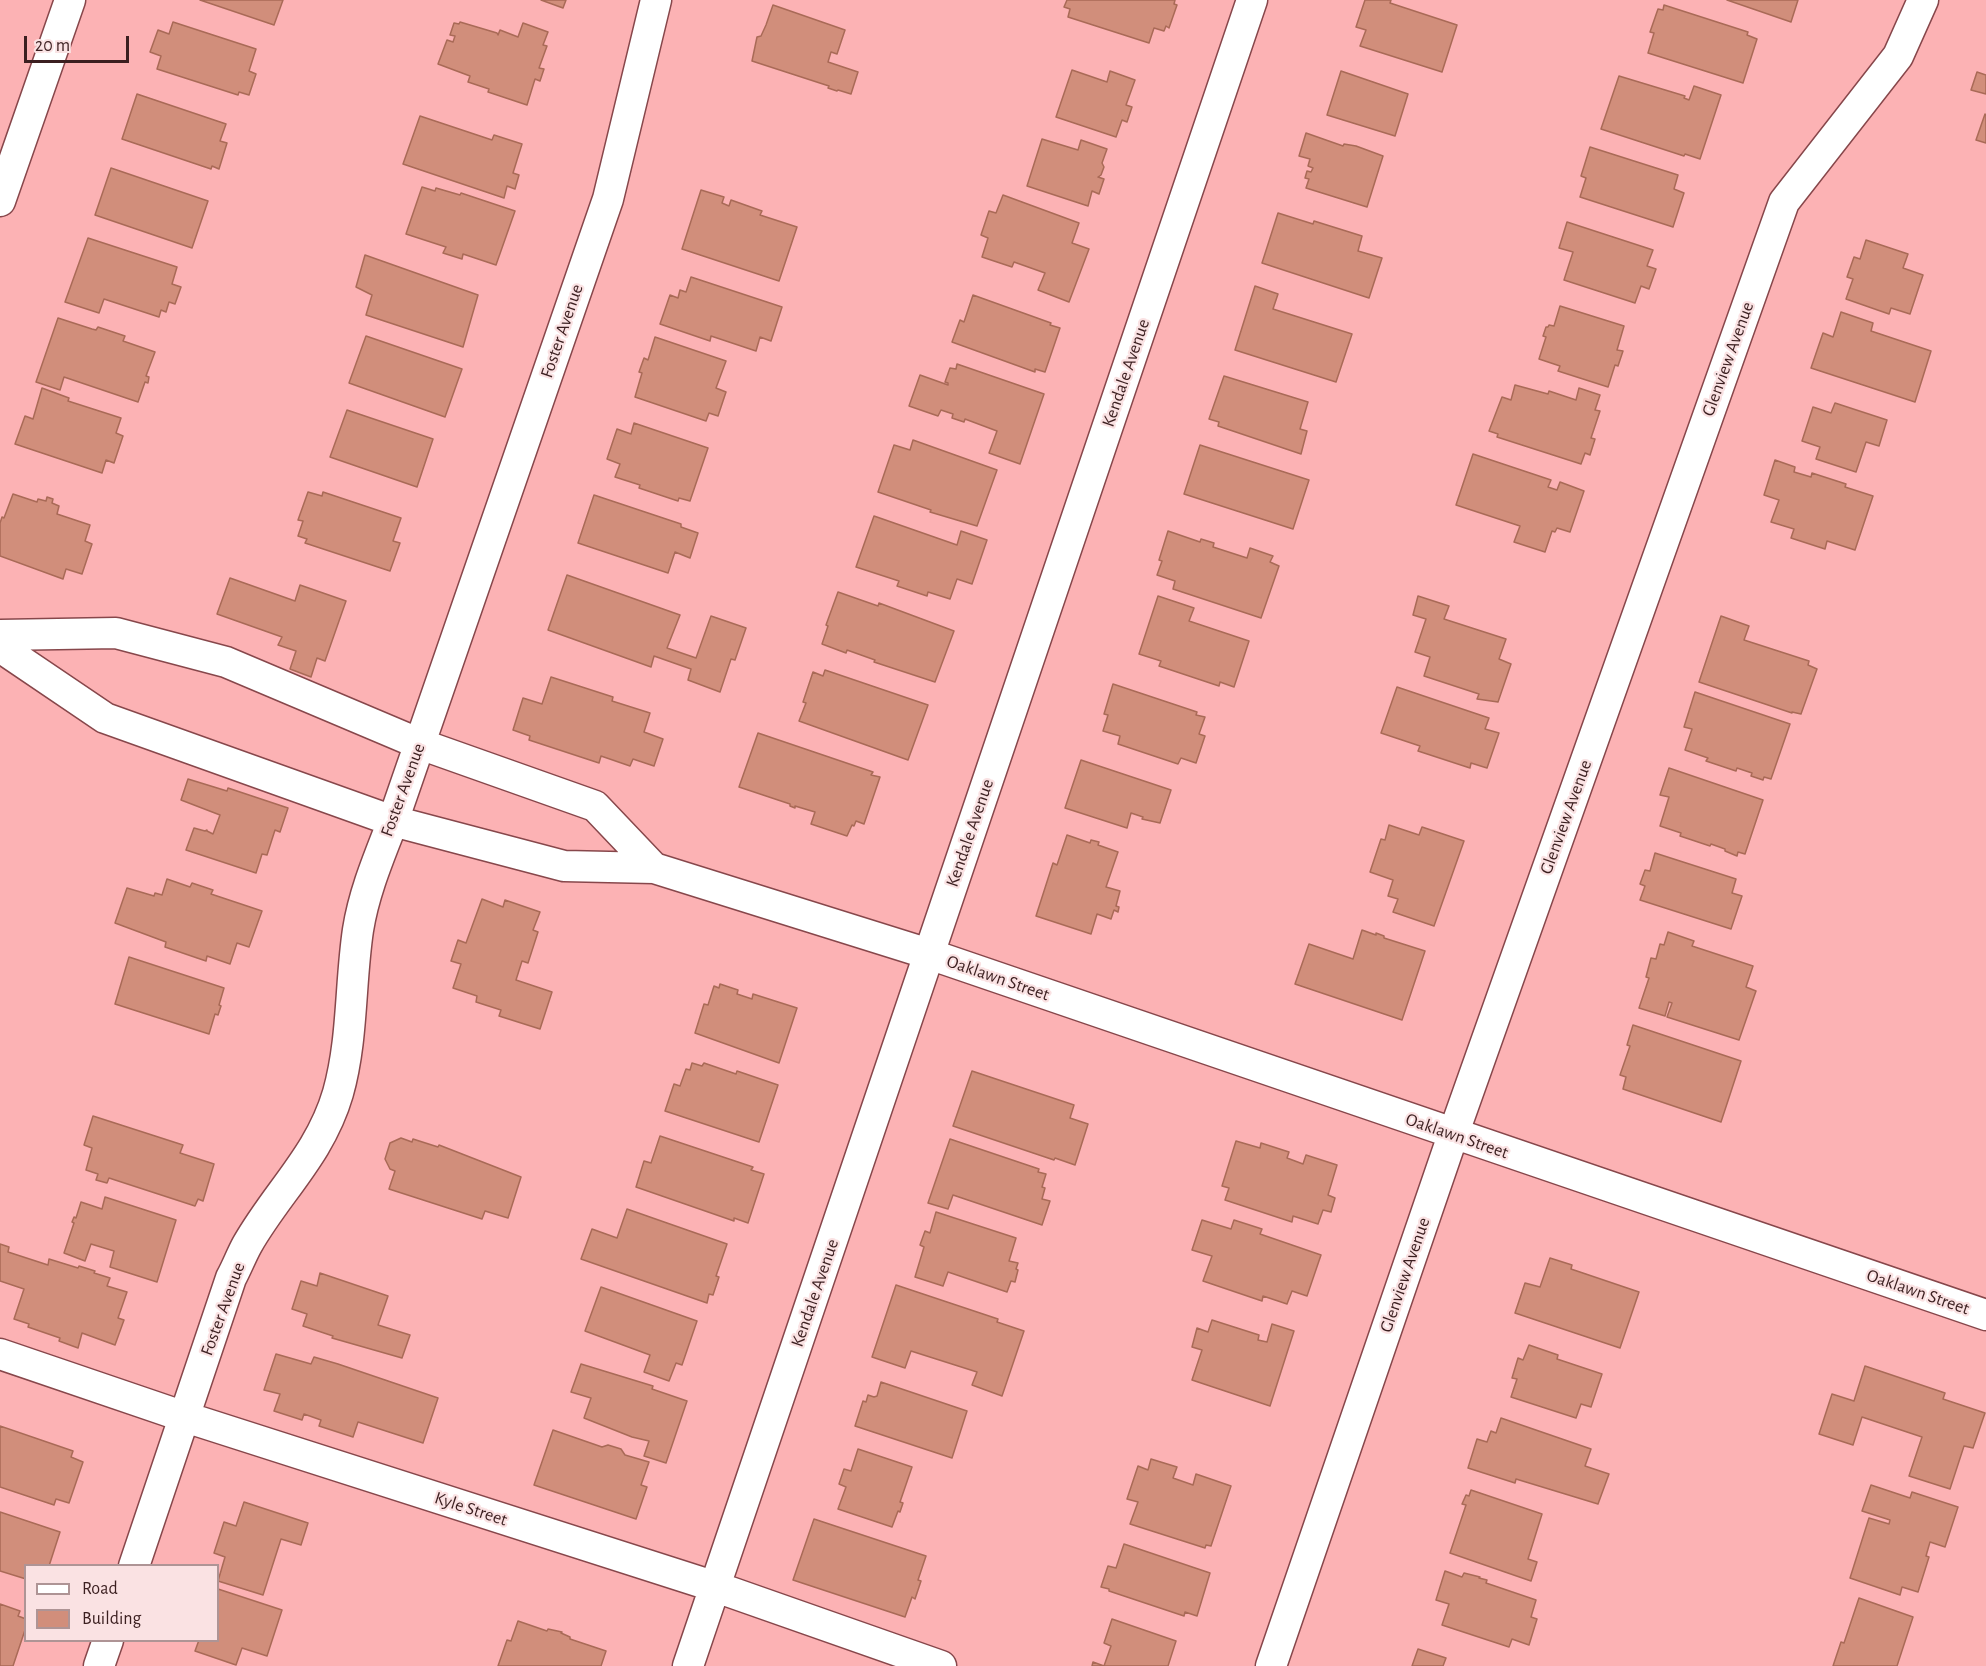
<!DOCTYPE html>
<html>
<head>
<meta charset="utf-8">
<style>
  body { margin:0 }
  #map { position:relative; width:1986px; height:1666px; overflow:hidden; background:#fcb2b4; font-family:"Alegreya Sans",sans-serif }
  canvas { display:block }
  .legend { position:absolute; left:24px; top:1564px; width:195px; height:78px; box-sizing:border-box; background:#fae2e3; border:2px solid #ae9495; margin:0; padding:8px 10px; list-style:none; font-size:18px; color:#3b1f20 }
  .legend li { display:flex; align-items:center; gap:12px; height:30px }
  .legend b { width:30px; border:2px solid #ae9495 }
  .scale { position:absolute; left:24px; top:36px; width:105px; height:27px; box-sizing:border-box; border:3px solid #3b1f20; border-top:0; padding-left:8px; font-size:18px; line-height:21px; white-space:nowrap; color:#3b1f20; -webkit-text-stroke:4px #fae2e3; paint-order:stroke }
</style>
</head>
<body>
<div id="map">
<canvas width="1986" height="1666"></canvas>
<ul class="legend">
<li><b style="height:8px;background:#fff"></b>Road</li>
<li><b style="height:16px;background:#d18e7b"></b>Building</li>
</ul>
<div class="scale">20 m</div>
</div>
<script>
const ctx = document.querySelector('canvas').getContext('2d');
ctx.lineJoin = 'round';
function paint(path, color) {
  ctx.fillStyle = color;
  ctx.fill(path, 'evenodd');
}
function strokePath(path, color, width, dash) {
  ctx.strokeStyle = color;
  ctx.lineWidth = width;
  ctx.lineCap = dash ? 'butt' : 'round';
  ctx.setLineDash(dash || []);
  ctx.stroke(path);
}
function drawText(font, color, halo, rows, align = 'center') {
  ctx.font = font + ' "Alegreya Sans",sans-serif';
  ctx.lineWidth = 4.5;
  ctx.setLineDash([]);
  ctx.textBaseline = 'middle';
  ctx.strokeStyle = halo;
  ctx.fillStyle = color;
  for (const [text, x, y, turn = 0] of rows) {
    ctx.save();
    ctx.translate(x, y);
    ctx.rotate((+turn || 0) * Math.PI / 180);
    ctx.textAlign = isNaN(turn) ? turn : align;
    if (halo) ctx.strokeText(text, 0, 0);
    ctx.fillText(text, 0, 0);
    ctx.restore();
  }
}
const building = new Path2D(`
  M200 0H283L274 25Z
  M541 0H566L563 8Z
  M1067 0H1175L1174 4 1177 5 1169 28 1166 26 1164 31 1154 28 1149 43 1068 17 1070 9 1064 7Z
  M1365 0H1391L1390 3 1457 25 1442 72 1360 46 1366 30 1356 27Z
  M1727 0H1798L1791 22Z
  M773 5 845 30 837 54 831 52 828 62 858 72 851 94 838 90 837 91 828 88 829 86 752 61 757 37 761 36 766 25Z
  M1664 5 1748 32 1747 35 1757 39 1743 83 1648 53 1654 33 1650 32 1658 9 1663 10Z
  M173 22 256 49 249 71 256 74 249 95 239 92 238 95 157 69 161 56 150 52 158 30 169 34Z
  M460 22 497 33 498 35 500 30 518 37 523 23 548 32 543 45 547 46 539 68 544 69 540 81 535 79 527 105 488 92 489 89 468 82 470 76 438 64 447 40 453 42 455 36 450 35 454 23 459 24Z
  M1072 70 1107 82 1110 71 1135 80 1126 105 1132 107 1127 122 1122 120 1116 137 1056 117Z
  M1341 71 1408 94 1395 136 1327 115Z
  M1977 72 1986 75V94L1971 90Z
  M1619 76 1685 96 1684 98 1689 100 1694 86 1721 95 1700 159 1685 154 1684 156 1601 129Z
  M137 94 226 124 220 141 227 143 219 169 212 166 211 169 122 139Z
  M1985 114 1986 115V143L1976 140Z
  M420 116 492 140 494 135 522 144 513 173 519 175 515 189 507 186 504 198 403 164Z
  M1306 133 1343 146 1344 144 1356 146 1383 156 1367 207 1306 188 1309 179 1305 178 1307 171 1311 172 1313 168 1308 166 1310 159 1299 156Z
  M1042 139 1078 150 1081 140 1107 149 1102 163 1104 167 1101 175 1098 177 1104 179 1099 194 1092 191 1088 206 1027 186Z
  M1590 147 1678 175 1674 189 1684 193 1673 227 1580 197 1586 178 1581 176Z
  M111 168 208 201 192 248 95 215Z
  M422 187 435 191 436 188 460 195 461 193 515 211 496 265 463 254 462 259 443 253 446 247 406 234Z
  M701 190 724 197 722 203 729 206 731 200 762 211 760 215 797 227 779 281 682 249Z
  M1003 195 1079 223 1072 243 1089 249 1069 302 1038 290 1045 273 1014 262 1012 267 982 257 988 238 981 235 989 211 996 213Z
  M1278 213 1313 224 1314 221 1362 236 1358 251 1382 258 1369 298 1262 263Z
  M1567 222 1653 250 1647 266 1656 269 1649 289 1641 286 1635 303 1564 280 1573 252 1559 248Z
  M88 238 177 267 172 284 181 287 175 304 169 302 166 312 161 310 159 317 104 299 99 313 65 302Z
  M1866 240 1908 254 1903 268 1923 275 1910 314 1891 308 1889 314 1846 299 1853 279 1847 277 1854 257 1860 259Z
  M365 255 478 295 463 347 366 315 372 295 356 287Z
  M691 277 782 307 771 341 760 337 756 351 711 336 710 341 660 324 670 295 678 298 680 290 686 292Z
  M1255 286 1278 294 1273 309 1352 334 1336 382 1235 350Z
  M973 295 1051 323 1050 325 1060 328 1045 372 1035 369V372L952 342 960 320 964 322Z
  M1560 306 1624 326 1617 350 1623 351 1618 366 1615 365 1608 387 1558 371 1560 366 1539 359 1546 337 1543 336 1546 327H1548L1549 325 1554 326Z
  M1841 312 1873 323 1871 331 1931 351 1915 402 1811 368 1823 333 1833 337Z
  M58 318 92 329 96 330 98 327 125 336 123 341 155 352 146 376 149 377 148 383 145 382 138 402 64 377 60 390 36 382Z
  M366 336 462 369 445 417 349 383Z
  M655 337 726 361 716 388 726 392 718 416 709 413 706 421 635 397 642 373 639 372 644 358 648 360Z
  M957 364 1044 394 1020 464 989 453 997 431 965 419 964 422 952 418 953 414 941 410 938 416 909 406 920 375 948 385V383L945 382 950 368 956 369Z
  M1224 376 1308 402 1300 429 1307 431 1301 454 1218 426 1219 422 1209 419Z
  M1515 385 1548 394 1549 391 1576 400 1579 388 1600 395 1595 410 1600 411 1591 438 1595 439 1590 455 1585 453 1581 464 1497 437 1498 434 1489 431 1502 397 1511 400Z
  M42 388 69 398 68 401 121 418 116 433 123 436 114 463 106 460 102 473 15 444 25 416 33 419Z
  M1835 403 1887 420 1879 446 1866 442 1856 472 1816 459 1820 447 1802 441 1813 407 1831 413Z
  M347 410 433 439 417 487 330 457Z
  M634 423 708 448 690 501 679 498 678 501 639 488 640 485 615 477 620 464 607 459 617 429 631 434Z
  M913 440 997 470 977 526 930 512 931 510 878 492 894 445 910 450Z
  M1200 445 1309 480 1293 529 1184 494Z
  M1473 454 1551 480 1548 487 1557 490 1560 482 1584 491 1570 532 1557 528 1555 532 1552 531 1545 552 1514 542 1520 526 1456 505Z
  M1775 460 1795 467 1794 472 1811 477 1812 473 1846 484 1845 487 1873 496 1855 550 1827 541 1825 549 1791 538 1794 529 1771 522 1779 500 1764 495Z
  M308 492 322 496 323 492 401 518 393 541 400 543 390 571 305 543 307 539 298 536 303 521 298 520Z
  M13 494 37 502 38 499 46 501 47 497 53 499 52 503 59 506 57 514 90 525 85 541 92 544 82 574 66 569 63 579 0 556V523L2 517 4 518Z
  M594 495 681 524V527L698 533 690 558 675 552 668 573 578 543Z
  M874 516 957 545 961 531 987 540 972 584 957 579 950 599 928 592 927 596 897 586 899 581 856 567Z
  M1168 531 1200 542 1201 539 1214 543 1213 547 1247 558 1250 548 1273 556 1270 562 1279 566 1261 618 1173 589 1175 581 1157 575 1162 561 1159 560Z
  M567 575 680 615 667 648 696 658 711 616 746 628 735 660 731 659 720 692 688 680 691 669 654 656 651 667 548 630Z
  M230 578 295 601 300 585 346 601 325 661 317 658 311 677 290 669 296 651 278 645 282 637 217 614Z
  M838 592 878 606 879 603 954 631 935 682 874 662 875 660 847 650 846 653 822 644 828 626 826 625Z
  M1158 596 1194 608 1189 621 1249 641 1234 687 1220 682 1219 686 1159 666 1161 661 1139 654Z
  M1418 596 1449 606 1444 619 1506 639 1499 659 1511 664 1498 702 1477 699 1479 694 1424 676 1430 657 1415 652 1426 619 1413 615Z
  M1721 616 1749 626 1744 640 1809 661 1808 665 1817 669 1801 714 1792 712V713L1699 682Z
  M825 670 928 705 908 760 799 721 806 703 803 702 813 672 823 676Z
  M551 677 613 697 612 701 650 713 644 732 663 739 654 766 633 759 630 766 601 756 599 763 529 740 530 736 513 730 523 698 542 704Z
  M1113 684 1197 712 1196 715 1205 717 1199 734 1205 736 1196 763 1181 758 1178 764 1118 744 1120 736 1103 731 1108 715 1104 714Z
  M1397 687 1489 718 1485 729 1499 733 1487 768 1471 763 1470 768 1418 751 1420 746 1381 733Z
  M1695 692 1790 724 1771 779 1764 777 1763 780 1751 776 1752 773 1737 768 1736 771 1706 761 1708 758 1685 750 1692 729 1684 727Z
  M758 733 873 772 871 775 880 777 864 824 856 821 854 826 852 825 847 836 811 824 815 812 795 806V808L790 806V804L739 787Z
  M1081 760 1171 790 1160 823 1142 819 1143 817 1131 813 1127 828 1065 808Z
  M1669 768 1763 800 1745 854 1738 852 1737 856 1725 851V849L1711 844 1710 846 1680 836 1681 833 1660 826 1669 797 1660 795Z
  M188 779 227 791 228 788 288 808 280 832 275 830 267 855 262 854 256 873 186 850 194 828 205 831 207 830V831L213 834 220 815 181 800Z
  M1389 825 1419 835 1422 827 1464 841 1434 926 1393 912 1398 899 1388 896 1393 880 1370 872 1381 839 1385 840Z
  M1067 835 1090 843 1091 840 1099 842 1098 845 1118 852 1106 887 1120 891 1116 906 1119 907 1118 912 1114 910 1111 919 1097 914 1091 934 1036 916 1053 863 1057 865Z
  M1655 853 1736 879 1732 893 1742 896 1731 929 1640 900 1645 886 1640 884 1645 870 1650 871Z
  M167 879 190 887 192 883 213 890 211 894 262 911 249 947 237 943 230 964 207 956 206 961 165 947 166 942 115 923 127 888 154 896 155 893 162 895Z
  M482 899 503 907 505 900 540 912 533 930 538 932 528 963 522 961 516 980 552 992 540 1029 499 1016 501 1010 476 1002 477 996 453 988 461 964 451 961 458 940 466 943Z
  M1362 930 1376 935V933L1384 936V938L1425 951 1402 1020 1295 984 1309 944 1353 959Z
  M1668 932 1694 941 1692 946 1753 966 1746 987 1756 991 1739 1040 1667 1017 1672 1003 1669 1002 1665 1016 1639 1008 1649 978 1646 977 1651 958 1656 959 1660 944 1664 945Z
  M129 957 224 988 219 1005 221 1006 218 1015 215 1014 209 1034 115 1004Z
  M720 984 738 990 737 994 752 999 753 994 797 1008 779 1063 695 1033 704 1004 708 1005 714 986 719 988Z
  M1633 1025 1741 1061 1721 1122 1623 1089 1626 1077 1620 1075 1630 1046 1627 1045Z
  M692 1063 702 1066 704 1063 736 1074 737 1071 778 1085 759 1142 665 1111 674 1084 680 1086 686 1069 690 1070Z
  M972 1071 1074 1105 1070 1118 1088 1124 1075 1165 1055 1158 1054 1160 953 1126Z
  M93 1116 183 1145 180 1153 214 1164 203 1201 198 1199 195 1206 109 1178 107 1183 96 1180 98 1174 86 1170 92 1148 84 1145Z
  M660 1136 753 1167 751 1170 764 1174 748 1223 734 1218V1221L636 1187 644 1161 651 1163Z
  M401 1138 412 1142 413 1139 438 1147 439 1145 521 1177 508 1218 485 1211 482 1219 389 1189 395 1171 390 1169 385 1159 390 1143Z
  M950 1139 1039 1169 1038 1172 1046 1174 1042 1187 1045 1188 1042 1199 1050 1201 1042 1225 953 1195 948 1209 928 1203Z
  M1236 1141 1260 1148 1261 1143 1289 1152 1287 1158 1303 1164 1306 1155 1337 1165 1328 1195 1335 1198 1331 1212 1323 1210 1318 1224 1293 1216 1292 1222 1225 1200 1229 1188 1222 1186Z
  M105 1197 176 1220 157 1282 110 1267 114 1251 91 1244 85 1261 64 1253 74 1223 72 1222 74 1217 76 1218 81 1202 102 1209Z
  M627 1209 727 1244 716 1276 719 1277 713 1295 709 1294 707 1303 581 1259 592 1229 617 1238Z
  M936 1212 1016 1238 1009 1261 1018 1263 1016 1269 1018 1270 1015 1282 1011 1281 1007 1292 948 1272 943 1286 915 1277 924 1247 920 1245 925 1231 930 1233Z
  M1202 1220 1231 1229 1234 1220 1262 1229 1260 1234 1321 1255 1307 1296 1292 1291 1287 1304 1263 1296 1262 1301 1203 1281 1212 1256 1192 1250Z
  M0 1244 9 1247 8 1252 48 1265 49 1259 78 1268 79 1266 95 1271 94 1273 110 1278 107 1286 127 1292 118 1318 124 1320 115 1345 82 1333 78 1348 59 1341 60 1338 28 1327 29 1324 14 1319 24 1289 0 1281Z
  M1550 1258 1572 1265 1571 1269 1639 1292 1620 1348 1515 1313 1525 1283 1540 1287Z
  M320 1273 388 1296 378 1325 410 1335 402 1358 332 1338 333 1336 303 1326 307 1314 292 1309 301 1281 317 1286Z
  M896 1285 998 1319 997 1322 1024 1331 1002 1396 972 1385 977 1372 911 1351 905 1368 872 1357Z
  M601 1287 697 1321 682 1365 676 1363 669 1381 644 1372 650 1355 585 1331Z
  M1212 1320 1259 1335 1258 1340 1267 1342 1272 1324 1294 1331 1270 1406 1192 1380 1202 1350 1192 1347 1197 1328 1208 1332Z
  M1529 1345 1558 1355 1557 1359 1602 1374 1591 1407 1581 1404 1576 1418 1511 1397 1517 1379 1512 1378 1518 1358 1523 1360Z
  M276 1354 311 1364 314 1357 338 1364 438 1398 423 1443 358 1422 353 1437 319 1426 321 1420 304 1414 302 1420 274 1411 280 1394 264 1390Z
  M581 1364 653 1386 652 1389 687 1401 666 1463 644 1456 649 1441 632 1437 584 1418 591 1398 571 1392Z
  M1865 1366 1945 1393 1943 1399 1985 1413 1973 1448 1964 1446 1950 1489 1909 1476 1922 1437 1862 1417 1853 1445 1819 1434 1832 1394 1854 1401Z
  M881 1382 967 1411 952 1458 855 1426 863 1401 866 1402 868 1395 874 1397 877 1396Z
  M1501 1418 1591 1449 1585 1466 1609 1474 1598 1504 1516 1479 1515 1483 1468 1468 1477 1439 1487 1442 1491 1431 1496 1433Z
  M0 1426 73 1451 71 1457 83 1462 69 1503 56 1499 54 1505 0 1487Z
  M553 1430 602 1447 608 1445 621 1449 625 1455 649 1462 641 1485 647 1487 636 1519 534 1485Z
  M858 1449 912 1467 900 1502 903 1503 900 1512 898 1511 892 1527 838 1509 846 1487 839 1484 844 1469 851 1471Z
  M1151 1459 1177 1467 1173 1478 1193 1485 1196 1474 1231 1486 1211 1546 1206 1545 1205 1548 1130 1524 1138 1502 1127 1499 1138 1466 1148 1470Z
  M1871 1485 1910 1498 1912 1492 1958 1507 1945 1547 1930 1542 1926 1556 1929 1557 1918 1592 1902 1587 1900 1595 1850 1578 1869 1518 1889 1524 1890 1520 1862 1511Z
  M1471 1490 1542 1514 1528 1559 1537 1562 1531 1581 1450 1553 1466 1505 1462 1504 1466 1495 1469 1496Z
  M244 1502 308 1523 301 1545 281 1539 263 1595 218 1581 225 1557 214 1553 224 1522 236 1526Z
  M0 1512 60 1532 49 1566H26V1579L0 1571Z
  M814 1519 926 1556 918 1580 921 1581 915 1599 912 1597 905 1617 793 1580Z
  M1124 1544 1210 1573 1197 1616 1185 1612 1184 1616 1109 1591V1589L1101 1587 1108 1566 1116 1568Z
  M1445 1571 1462 1577 1464 1573 1480 1577 1479 1578 1487 1580 1486 1583 1536 1600 1531 1617 1537 1619 1529 1645 1512 1639 1509 1647 1442 1625 1449 1604 1436 1600Z
  M218 1589 282 1610 267 1656 242 1648 236 1665 195 1651 199 1640H218Z
  M1859 1598 1913 1617 1897 1666H1833L1841 1642 1844 1643Z
  M0 1604 20 1611 18 1616 26 1619V1627L13 1666H0Z
  M1112 1619 1176 1641 1168 1666H1092L1093 1662 1104 1666 1111 1646 1104 1643Z
  M518 1621 547 1631 548 1629 562 1632 561 1633 570 1637V1639L606 1651 601 1666H498L507 1640 511 1641Z
  M1418 1649 1446 1658 1443 1666H1412Z`);
paint(building, '#d18e7b');
strokePath(building, '#a96a57', 1.5);
const minor = new Path2D(`
  M0 201 70 0
  M0 635 116 633 226 662 420 744 595 806 654 868
  M0 647 105 718 393 821 564 866 654 868 929 954 1986 1315
  M0 1354 185 1417 716 1587 941 1666
  M134 1566 231 1278C237 1267 241 1256 247 1245 277 1192 320 1155 338 1093 353 1040 350 983 358 930 364 892 379 857 393 821L608 199 656 0
  M99 1666 108 1640
  M688 1666 1252 0
  M1271 1666 1453 1135 1784 202 1898 56 1923 0`);
strokePath(minor, '#87474b', 33);
strokePath(minor, '#fff', 30);
drawText('18px', '#3b1f20', '#fae2e3', [
  ["Foster Avenue",562,331,-71],
  ["Glenview Avenue",1728,359,-70],
  ["Kendale Avenue",1126,373,-71],
  ["Foster Avenue",403,790,-70],
  ["Glenview Avenue",1566,817,-70],
  ["Kendale Avenue",970,833,-71],
  ["Oaklawn Street",998,978,19],
  ["Oaklawn Street",1457,1136,19],
  ["Glenview Avenue",1405,1275,-71],
  ["Oaklawn Street",1918,1292,19],
  ["Kendale Avenue",815,1293,-71],
  ["Foster Avenue",223,1309,-70],
  ["Kyle Street",471,1509,18]
]);
</script>
</body>
</html>
